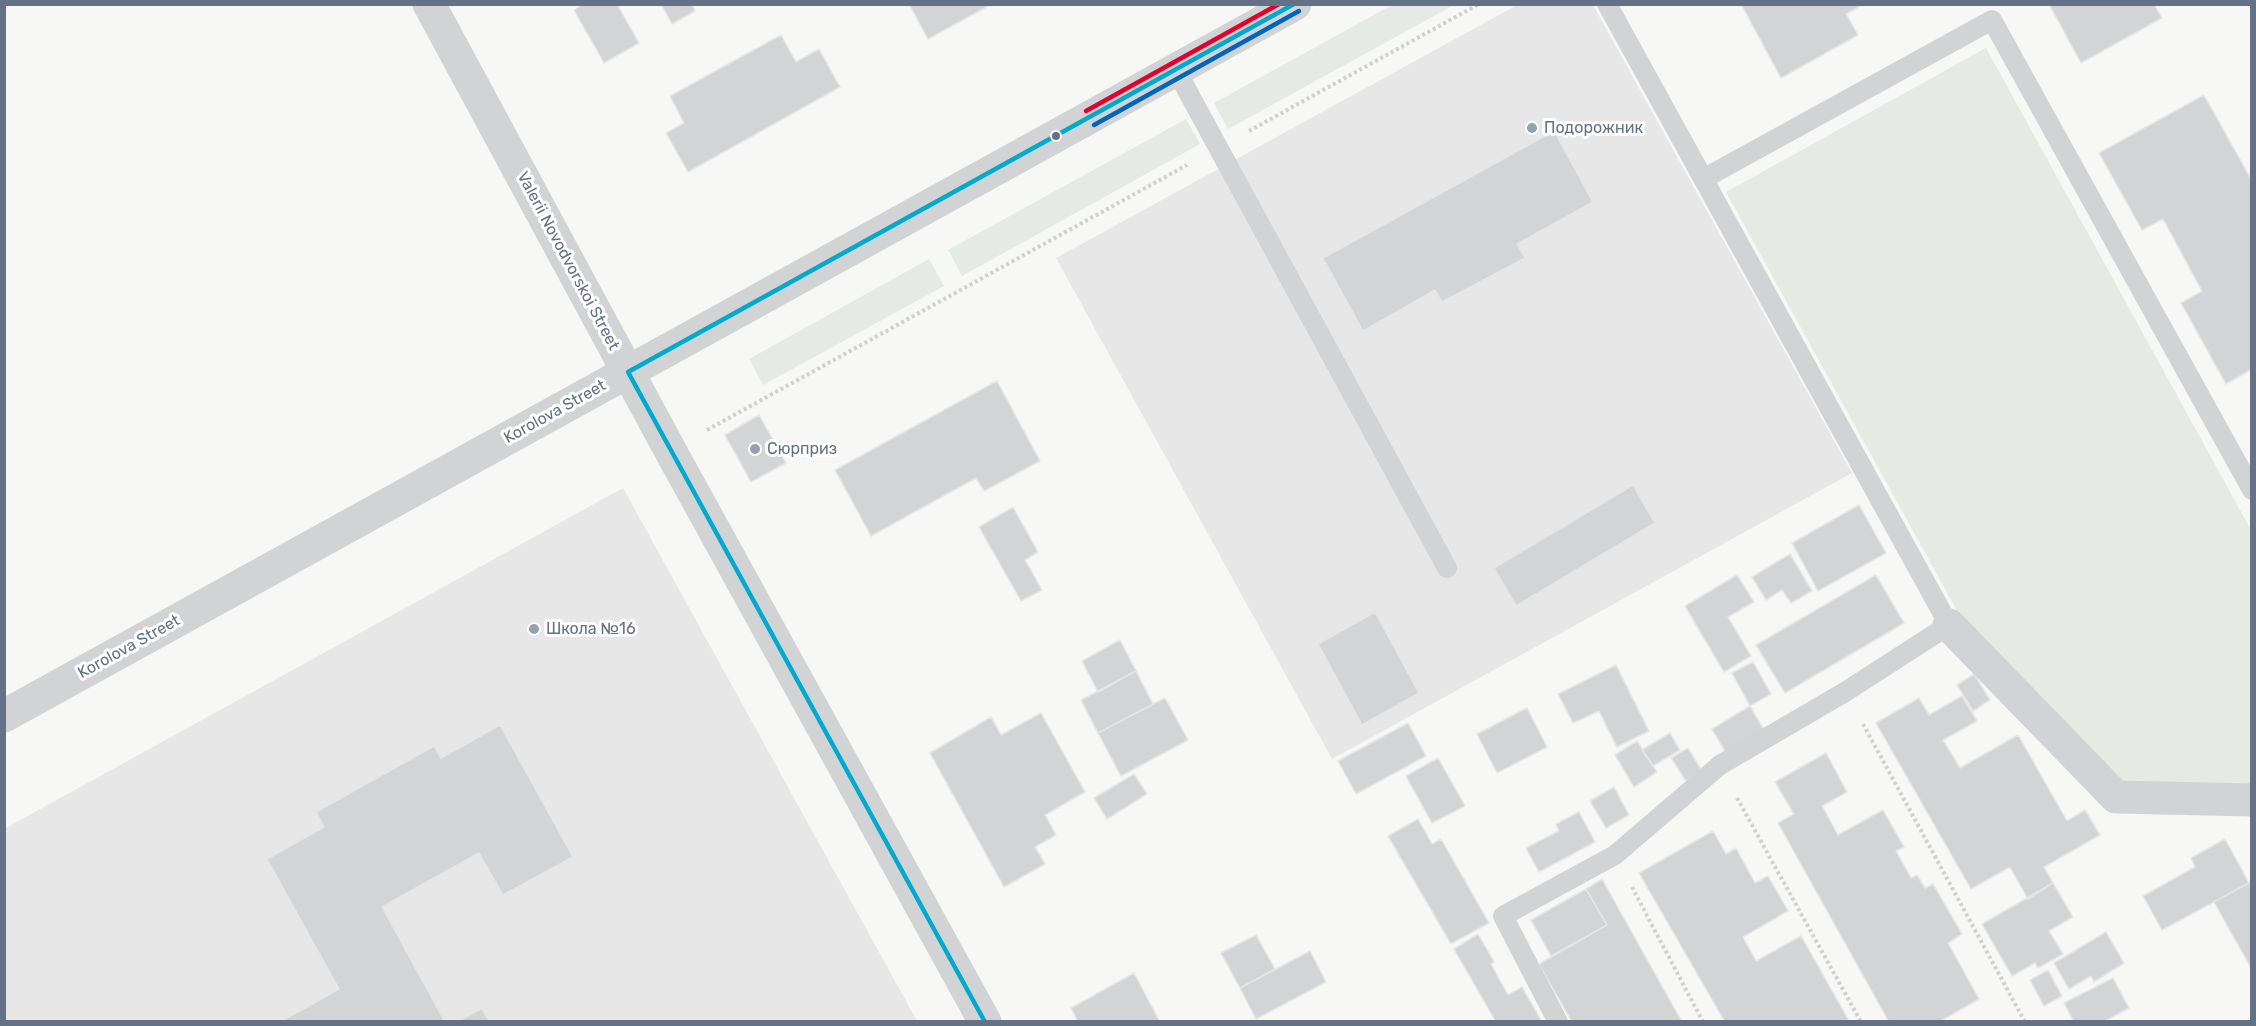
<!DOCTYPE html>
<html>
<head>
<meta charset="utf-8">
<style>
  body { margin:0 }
  #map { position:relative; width:2256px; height:1026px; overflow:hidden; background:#f7f7f6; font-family:Rubik,sans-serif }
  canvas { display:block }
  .frame { position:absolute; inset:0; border:6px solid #657187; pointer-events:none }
</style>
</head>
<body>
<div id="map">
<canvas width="2256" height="1026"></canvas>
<div class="frame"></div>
</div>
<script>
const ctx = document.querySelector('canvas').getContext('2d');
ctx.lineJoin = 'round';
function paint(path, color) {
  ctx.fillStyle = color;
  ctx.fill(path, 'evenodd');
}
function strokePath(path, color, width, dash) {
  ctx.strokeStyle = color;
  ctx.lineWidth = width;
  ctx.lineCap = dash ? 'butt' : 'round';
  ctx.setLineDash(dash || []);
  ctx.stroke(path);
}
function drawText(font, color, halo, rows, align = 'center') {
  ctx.font = font + ' Rubik,sans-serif';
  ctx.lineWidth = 6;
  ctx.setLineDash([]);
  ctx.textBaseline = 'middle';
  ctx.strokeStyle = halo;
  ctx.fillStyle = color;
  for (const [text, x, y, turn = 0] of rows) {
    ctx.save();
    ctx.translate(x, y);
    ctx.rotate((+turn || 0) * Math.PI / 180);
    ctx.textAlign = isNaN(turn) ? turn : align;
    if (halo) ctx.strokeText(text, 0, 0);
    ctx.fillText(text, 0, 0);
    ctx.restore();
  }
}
paint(new Path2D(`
  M1517 5H1593L1852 473 1332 759 1056 258Z
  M623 488 917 1021H5L4 829Z`), '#e7e7e8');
paint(new Path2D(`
  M1392 5H1454L1228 129 1214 103Z
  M1986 48 2251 530V789L2121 784 1960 616 1726 192Z
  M1186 119 1200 144 962 276 948 250Z
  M929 259 944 286 763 385 749 359Z`), '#e5eae4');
const building = new Path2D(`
  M583 4H617L639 43 604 63 574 10Z
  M661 4H692L695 11 672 24Z
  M909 4H992L928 39Z
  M1741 4H1864L1846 14 1858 35 1781 78Z
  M2049 4H2154L2162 18 2081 63Z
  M781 35 796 62 819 49 840 87 688 172 666 133 684 123 670 96Z
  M2204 95 2252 181V369L2226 384 2181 303 2202 291 2163 219 2142 230 2099 153Z
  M1554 131 1593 202 1517 244 1525 258 1442 302 1435 290 1363 331 1323 258Z
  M997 381 1040 461 984 491 976 478 871 536 835 470Z
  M759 415 786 463 751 482 725 435Z
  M1633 485 1655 523 1516 606 1494 568Z
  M1859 505 1886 553 1818 591 1792 543Z
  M1013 507 1038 552 1025 560 1042 590 1021 601 979 527Z
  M1790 554 1812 591 1791 603 1782 590 1766 600 1752 577Z
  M1737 575 1754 602 1728 617 1751 656 1724 672 1685 606Z
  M1876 575 1904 623 1785 693 1756 645Z
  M1375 612 1419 693 1362 725 1318 644Z
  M1120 640 1136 671 1098 692 1082 661Z
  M1753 662 1771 694 1750 706 1732 673Z
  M1616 665 1649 731 1617 747 1599 711 1573 723 1558 694Z
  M1136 671 1153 704 1098 733 1081 700Z
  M1974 674 1990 700 1973 711 1957 685Z
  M1962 696 1977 721 1943 740 1960 768 2018 735 2067 821 2085 810 2100 835 2044 867 2053 883 2028 899 2010 867 1971 889 1876 723 1919 698 1929 715Z
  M1165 698 1188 740 1121 776 1098 733Z
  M1750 706 1764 730 1726 753 1712 729Z
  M1527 708 1547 747 1497 773 1477 734Z
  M1041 713 1085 792 1045 815 1056 835 1035 847 1045 864 1004 887 930 753 991 717 1001 735Z
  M1408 723 1426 756 1356 794 1338 761Z
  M500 725 573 857 503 895 479 853 382 907 445 1022H280L339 989 267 859 324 827 316 812 434 746 441 758Z
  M1670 733 1680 750 1653 766 1642 750Z
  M1637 741 1657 772 1634 787 1615 755Z
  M1688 748 1702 771 1686 781 1671 758Z
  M1826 753 1847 792 1822 806 1838 835 1883 810 1904 847 1896 851 1911 878 1917 875 1925 888 1933 884 1962 934 1948 943 1979 999 1939 1022H1889L1778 823 1794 814 1775 782Z
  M1438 758 1465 806 1432 823 1406 776Z
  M1134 774 1147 794 1107 819 1094 798Z
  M1614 787 1629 815 1606 828 1590 801Z
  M1579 812 1595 842 1539 872 1526 848 1559 831 1556 824Z
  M1418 819 1432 844 1441 839 1489 923 1451 944 1388 836Z
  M1713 831 1726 854 1736 848 1755 883 1768 876 1788 911 1743 937 1756 961 1801 936 1848 1019 1844 1022H1725L1639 873Z
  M2225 839 2249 883 2162 930 2143 896 2195 867 2191 858Z
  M1602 879 1682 1022H1572L1539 964 1607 925 1586 889Z
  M2252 881V970L2214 902Z
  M2053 883 2073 917 2049 931 2063 954 2038 968 2035 963 2012 976 1982 924Z
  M1586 889 1607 925 1551 956 1531 920Z
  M2106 932 2124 963 2094 982 2091 976 2069 989 2054 963Z
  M1478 934 1494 962 1491 964 1508 995 1522 987 1542 1022H1496L1454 949Z
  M1256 935 1275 969 1240 988 1221 953Z
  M1310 951 1326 982 1256 1019 1240 988Z
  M2048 970 2062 996 2044 1006 2030 980Z
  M1134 973 1160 1022H1078L1071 1008Z
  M2113 978 2129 1008 2103 1022H2074L2064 1003Z
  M482 1008 489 1022H457Z`);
paint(building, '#d3d4d6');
strokePath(building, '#e6e6e6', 1.5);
strokePath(new Path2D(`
  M1249 131 1479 4
  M707 430 1187 165
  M1863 724 2025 1022
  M1737 798 1861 1022
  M1632 887 1703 1022`), '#cfd0d1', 4, [3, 3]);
strokePath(new Path2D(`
  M1176 70 1447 568
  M1703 179 1992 20 2252 490
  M1558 1022 1503 916 1615 855 1720 765 1845 692 1949 625 1607 4`), '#d2d3d4', 20);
strokePath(new Path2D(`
  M429 4 670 450 985 1022
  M1949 625 2116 797 2252 800
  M4 716 1295 4`), '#d2d3d4', 33);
strokePath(new Path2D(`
  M985 1022 628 372 1294 4`), '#00a9ce', 4.5);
strokePath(new Path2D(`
  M1094 125 1299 11`), '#0065bd', 4.5);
strokePath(new Path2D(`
  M1086 111 1279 4`), '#e4002b', 4.5);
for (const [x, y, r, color] of [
  [1532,128,6,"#98a0ae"],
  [1056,136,5,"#657187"],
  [755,449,6,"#98a0ae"],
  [534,629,6,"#98a0ae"]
]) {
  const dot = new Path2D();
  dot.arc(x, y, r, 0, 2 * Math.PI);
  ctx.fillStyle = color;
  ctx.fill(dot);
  strokePath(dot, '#fff', 2);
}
drawText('16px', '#657187', '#fff', [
  ["Подорожник",1544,128],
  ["Сюрприз",767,449],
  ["Школа №16",546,629]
], 'left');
drawText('16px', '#657187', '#fff', [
  ["Valerii Novodvorskoi Street",568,261,62],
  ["Korolova Street",555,412,-29],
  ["Korolova Street",129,647,-29]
]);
</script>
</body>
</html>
